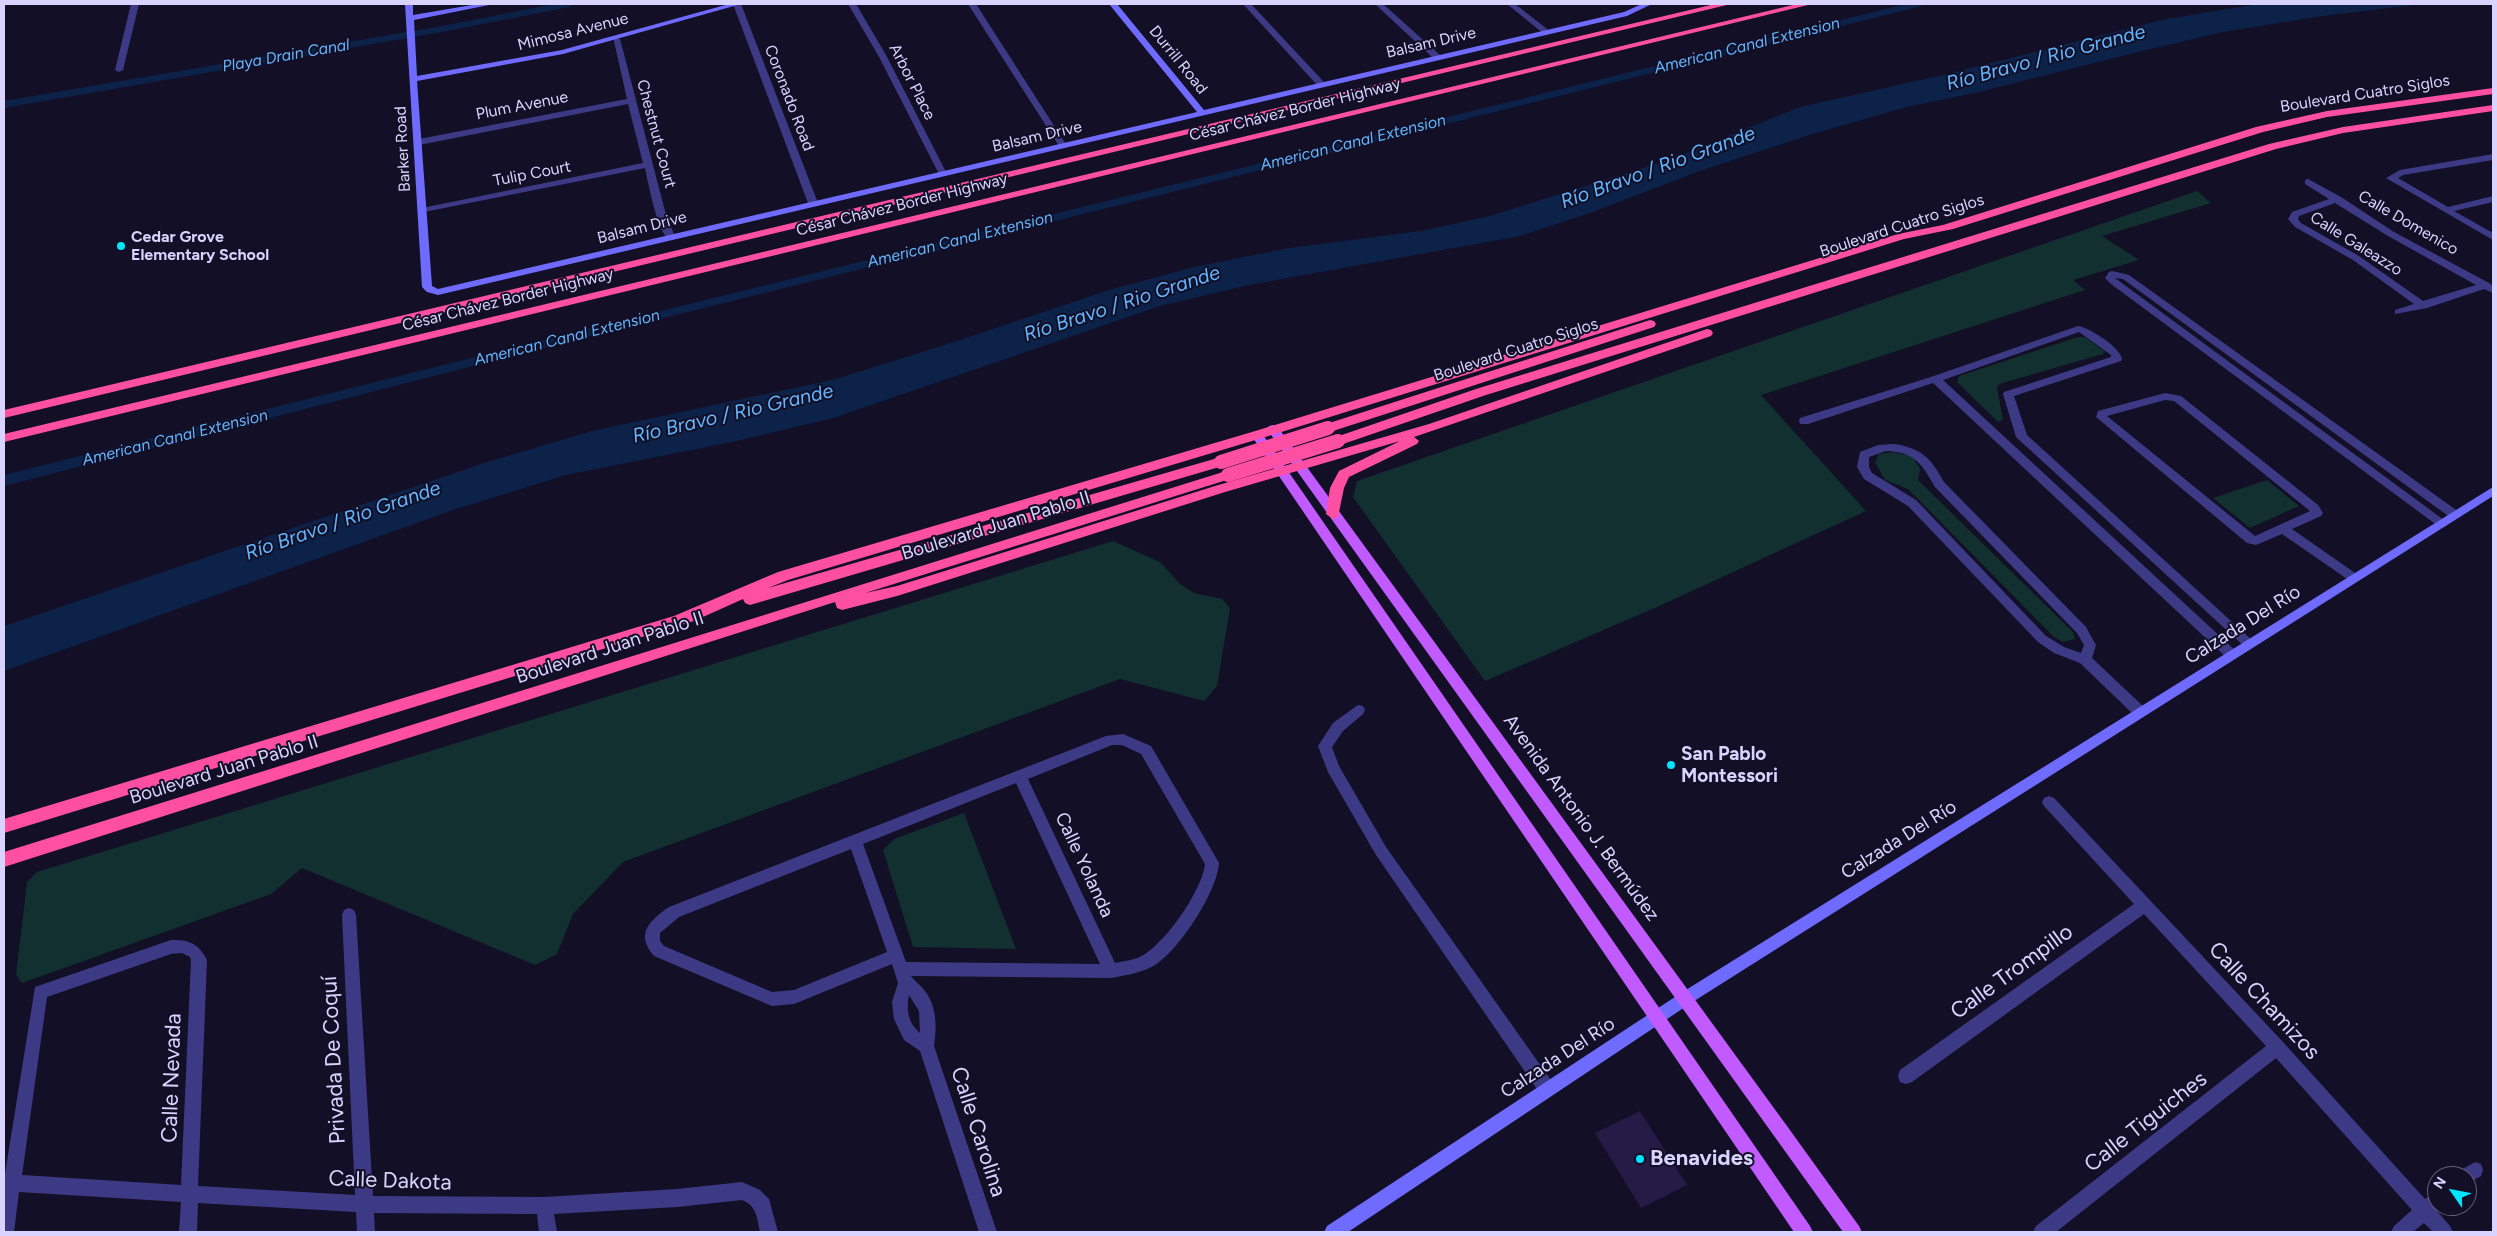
<!DOCTYPE html>
<html>
<head>
<meta charset="utf-8">
<style>
  body { margin:0 }
  #map { position:relative; width:2497px; height:1236px; overflow:hidden; background:#130f26; font-family:Figtree,sans-serif }
  canvas { display:block }
  .frame { position:absolute; inset:0; border:5px solid #d9d4ff; pointer-events:none }
  .north { position:absolute; left:2427px; top:1166px; width:50px; height:50px; box-sizing:border-box; background:#130f26; border:1px solid #625e7d; border-radius:50%; rotate:303deg; font-size:14px; font-weight:700; line-height:20px; text-align:center; color:#d9d4ff }
  .north::after { content:''; display:block; margin:auto; width:18px; height:22px; background:#00e5ff; clip-path:polygon(50% 0,100% 100%,50% 72%,0 100%) }
</style>
</head>
<body>
<div id="map">
<canvas width="2497" height="1236"></canvas>
<div class="frame"></div>
<div class="north">N</div>
</div>
<script>
const ctx = document.querySelector('canvas').getContext('2d');
ctx.lineJoin = 'round';
function paint(path, color) {
  ctx.fillStyle = color;
  ctx.fill(path, 'evenodd');
}
function strokePath(path, color, width, dash) {
  ctx.strokeStyle = color;
  ctx.lineWidth = width;
  ctx.lineCap = dash ? 'butt' : 'round';
  ctx.setLineDash(dash || []);
  ctx.stroke(path);
}
function drawText(font, color, halo, rows, align = 'center') {
  ctx.font = font + ' Figtree,sans-serif';
  ctx.lineWidth = 4;
  ctx.setLineDash([]);
  ctx.textBaseline = 'middle';
  ctx.strokeStyle = halo;
  ctx.fillStyle = color;
  for (const [text, x, y, turn = 0] of rows) {
    ctx.save();
    ctx.translate(x, y);
    ctx.rotate((+turn || 0) * Math.PI / 180);
    ctx.textAlign = isNaN(turn) ? turn : align;
    if (halo) ctx.strokeText(text, 0, 0);
    ctx.fillText(text, 0, 0);
    ctx.restore();
  }
}
paint(new Path2D(`
  M2197 191 2211 203 2102 236 2139 260 2073 280 2085 290 1761 395 1866 511 1657 607 1485 681 1353 497 1357 481Z
  M2078 337H2085L2104 351 2103 354 1999 384 1997 388 2003 420 1998 422 1957 382 1959 376Z
  M1892 452 1912 456 1920 469 1918 480 2073 632 2075 639 2063 642 2054 637 1908 489 1885 480 1875 462 1879 454Z
  M2267 480 2299 506 2250 528 2213 498Z
  M1113 541 1160 562 1180 584 1194 593 1222 599 1230 608 1217 686 1204 701 1120 679 623 862 573 914 557 954 535 965 302 868 271 894 22 983 16 975 27 882 37 872Z
  M964 813 1016 949 913 947 883 850 894 839Z`), '#12302f');
paint(new Path2D(`
  M2259 4H2423L2330 15 2228 31 2146 50 1979 92 1907 107 1809 135 1694 173 1593 212 1520 236 1249 285 1160 306 833 418 732 442 566 475 453 510 4 671V626L484 463 592 431 836 379 957 341 1109 290 1194 267 1289 248 1421 231 1490 216 1668 160 1800 107 1943 75 2166 19Z`), '#0c2248');
paint(new Path2D(`
  M554 4H574L569 7 442 32 4 108V101L442 26Z
  M1906 4H1923L1922 6 559 344 4 486V475L559 336Z`), '#0c2248');
paint(new Path2D(`
  M1640 1111 1687 1185 1641 1208 1595 1133Z`), '#241b47');
paint(new Path2D(`
  M131 4H139L123 70 119 72 115 70Z
  M733 4H741L818 203 816 205 813 206 808 203Z
  M848 4H856L886 55 947 174 946 176 939 174 878 55Z
  M968 4H976L1067 146 1066 148 1059 146Z
  M1243 4H1251L1324 82V86H1318Z
  M1375 4H1383L1440 55V59H1434Z
  M1507 4H1515L1551 32 1544 34Z
  M613 37 620 39 665 211 675 237 673 239 670 240C658 236 648 182 645 168L419 213 417 211 422 208 643 163 628 104 419 145 415 142 419 139 627 99Z
  M2493 154V160L2403 175 2398 178 2448 207 2493 196V202L2454 211 2493 233V240L2386 178 2400 170Z
  M2308 179 2341 197 2394 232 2489 283 2493 286V293L2484 289 2427 308 2395 314V310L2414 304 2353 260 2295 227 2288 219 2292 212 2329 199 2305 184V180ZM2335 203 2388 236 2476 285 2423 301 2359 256 2301 223 2298 219 2299 216Z
  M2112 271 2129 275 2459 512 2461 515 2459 518H2451L2123 279 2115 278 2448 523 2446 526H2438L2111 284 2105 278 2109 272Z
  M2078 326C2090 328 2120 347 2122 359L2121 361 2014 396 2027 435 2253 641 2255 644 2253 647H2245L2016 437 2003 394 2004 392 2111 357V355L2079 332 1943 380 2237 652 2238 655 2237 658H2227L1933 383 1808 424H1800L1799 421 1800 418 1931 377Z
  M2165 393 2181 396 2318 505 2323 513 2321 516 2292 529 2358 575 2360 578 2358 581H2350L2282 534 2256 545 2247 543 2096 417 2098 411ZM2165 400 2174 401 2310 511 2255 536 2107 416Z
  M1894 444C1921 448 1931 458 1944 482L2086 627 2096 645 2092 658 2145 708 2147 712 2145 716H2135L2080 663 2054 653 2038 642 1908 506 1864 479 1857 467 1860 452 1878 445ZM1886 451C1915 452 1922 464 1935 487L2077 633 2084 645 2081 653 2064 647 2046 636 1916 500 1872 473 1869 467V457Z
  M1358 705 1363 706 1365 710 1363 714 1343 731 1332 747 1339 766 1386 847 1553 1083 1555 1089 1553 1095 1547 1097 1541 1095 1376 855 1328 772 1318 746 1333 723Z
  M1123 734 1151 746 1219 863C1217 892 1180 949 1155 965 1142 973 1126 975 1111 978L911 976C915 982 921 985 925 991 937 1007 937 1027 934 1046L997 1232H979L920 1051 904 1040 894 1019 892 1002 898 983 892 964 794 1004 772 1006 654 956C635 934 649 921 669 907L1106 736ZM1112 745H1122L1141 754 1205 864C1202 890 1168 939 1145 954 1136 960 1125 961 1115 963L1028 779ZM1016 783 1100 964 906 962 863 844ZM851 849 887 952 794 990 772 992 664 946 660 941V933L679 917ZM909 995 919 1011 920 1033C908 1023 906 1010 909 995Z
  M2049 796 2054 798 2283 1042 2425 1199 2437 1191V1206H2443L2437 1211 2450 1226 2453 1232H2433L2424 1223 2413 1232H2391L2394 1226 2412 1210 2276 1058 2056 1232H2033L2036 1226 2266 1046 2144 914 1912 1082 1906 1084 1900 1082 1898 1076 1900 1070 2134 904 2044 806 2042 802 2044 798Z
  M349 908 354 910 356 915 373 1196 544 1197 677 1189 742 1182 760 1190 769 1199 778 1232H760C757 1218 757 1206 742 1200L677 1207 554 1214 557 1232H539L537 1214 374 1213 375 1232H357L356 1212 198 1203 197 1232H179L181 1202 19 1192 14 1232H4V1180L35 987 171 940C189 939 199 944 207 960L198 1186 355 1195 342 915 344 910ZM182 953 190 957 191 960 181 1185 22 1175 47 997 171 954Z
  M2475 1162 2481 1164 2483 1170 2481 1176 2467 1184V1176H2459L2461 1170Z`), '#3d3a85');
paint(new Path2D(`
  M405 4H413V15L478 4H494L414 20 417 76 562 50 729 4H741L563 54 417 81 432 286 438 289 1197 112 1109 4H1117L1204 110 1624 12 1642 4H1652L1627 16 438 295 427 292 422 287Z
  M2493 487V496L1691 1003 1348 1232H1324L1327 1226 1681 993Z`), '#6f6bff');
paint(new Path2D(`
  M1273 425 1277 426 1787 1126 1859 1226 1862 1232H1843L1269 432 1267 429 1269 426Z
  M1257 431 1261 432 1810 1226 1813 1232H1794L1253 438 1251 435Z`), '#c25bff');
paint(new Path2D(`
  M1715 4H1731L4 418V410Z
  M1797 4H1812L4 442V434Z
  M2493 88V94L2327 117 2263 132 1953 229 1904 239 1262 438 788 580 768 588 1221 457 1228 462 1226 465 750 605 745 603 743 599 694 621 4 833V819L674 616 778 572 1252 432 1898 234 1943 225 2256 127 2327 111Z
  M2493 105V111L2343 133 2276 149 1486 395 1343 444 1338 445 1331 441 1333 438 1476 389 2269 144 2343 127Z
  M1650 320 1654 321 1656 324 1654 327 1333 431 1328 432 1321 428 1323 425Z
  M1707 329 1711 330 1713 333 1711 336 1414 437 1419 441 1417 444 1349 477 1344 488 1338 517 1333 519 1326 514 1330 488 1339 471 1400 441 1225 492 897 596 842 610 837 608 835 602 4 867V852L1223 472H1233L1235 475 1233 478 865 593 897 586 1215 486 1429 424Z`), '#ff4fa3');
strokePath(new Path2D(`
  M1221 462 1328 428
  M1228 475 1338 441`), '#ff4fa3', 14);
for (const [x, y, r, color] of [
  [121,246,5,"#00e5ff"],
  [1671,765,5,"#00e5ff"],
  [1640,1159,5,"#00e5ff"]
]) {
  const dot = new Path2D();
  dot.arc(x, y, r, 0, 2 * Math.PI);
  ctx.fillStyle = color;
  ctx.fill(dot);
  strokePath(dot, '#130f26', 2);
}
drawText('16px', '#d9d4ff', '#130f26', [
  ["Mimosa Avenue",573,32,-14],
  ["Balsam Drive",1431,43,-13],
  ["Durrill Road",1178,60,51],
  ["Arbor Place",912,82,63],
  ["Boulevard Cuatro Siglos",2365,94,-9],
  ["Coronado Road",789,98,69],
  ["Plum Avenue",522,106,-11],
  ["César Chávez Border Highway",1295,110,-14],
  ["Chestnut Court",656,134,75],
  ["Balsam Drive",1037,137,-13],
  ["Barker Road",403,149,-93],
  ["Tulip Court",532,174,-11],
  ["César Chávez Border Highway",902,205,-14],
  ["Calle Domenico",2408,223,30],
  ["Boulevard Cuatro Siglos",1902,226,-18],
  ["Balsam Drive",642,228,-14],
  ["Calle Galeazzo",2356,244,32],
  ["César Chávez Border Highway",508,300,-14],
  ["Boulevard Cuatro Siglos",1516,350,-18]
]);
drawText('italic 16px', '#62b6ff', '#130f26', [
  ["American Canal Extension",1747,46,-14],
  ["Playa Drain Canal",286,56,-10],
  ["American Canal Extension",1353,143,-14],
  ["American Canal Extension",960,240,-14],
  ["American Canal Extension",567,338,-14],
  ["American Canal Extension",175,438,-14]
]);
drawText('bold 16px', '#d9d4ff', '#130f26', [
  ["Cedar Grove",131,237],
  ["Elementary School",131,255]
], 'left');
drawText('19px', '#d9d4ff', '#130f26', [
  ["Boulevard Juan Pablo II",996,526,-17],
  ["Calzada Del Río",2243,625,-32],
  ["Boulevard Juan Pablo II",610,648,-18],
  ["Boulevard Juan Pablo II",224,770,-17],
  ["Avenida Antonio J. Bermúdez",1581,818,54],
  ["Calzada Del Río",1899,840,-32],
  ["Calle Yolanda",1084,865,65],
  ["Calzada Del Río",1558,1058,-33]
]);
drawText('bold 19px', '#d9d4ff', '#130f26', [
  ["San Pablo",1681,754],
  ["Montessori",1681,776]
], 'left');
drawText('italic 20px', '#62b6ff', '#130f26', [
  ["Río Bravo / Rio Grande",2046,58,-15],
  ["Río Bravo / Rio Grande",1658,168,-20],
  ["Río Bravo / Rio Grande",1122,304,-18],
  ["Río Bravo / Rio Grande",733,414,-13],
  ["Río Bravo / Rio Grande",343,521,-19]
]);
drawText('22px', '#d9d4ff', '#130f26', [
  ["Calle Trompillo",2012,972,-36],
  ["Calle Chamizos",2264,1001,47],
  ["Privada De Coquí",334,1060,-93],
  ["Calle Nevada",172,1078,-88],
  ["Calle Tiguiches",2146,1122,-38],
  ["Calle Carolina",978,1132,72],
  ["Calle Dakota",390,1181,2]
]);
drawText('bold 22px', '#d9d4ff', '#130f26', [
  ["Benavides",1650,1159]
], 'left');
</script>
</body>
</html>
